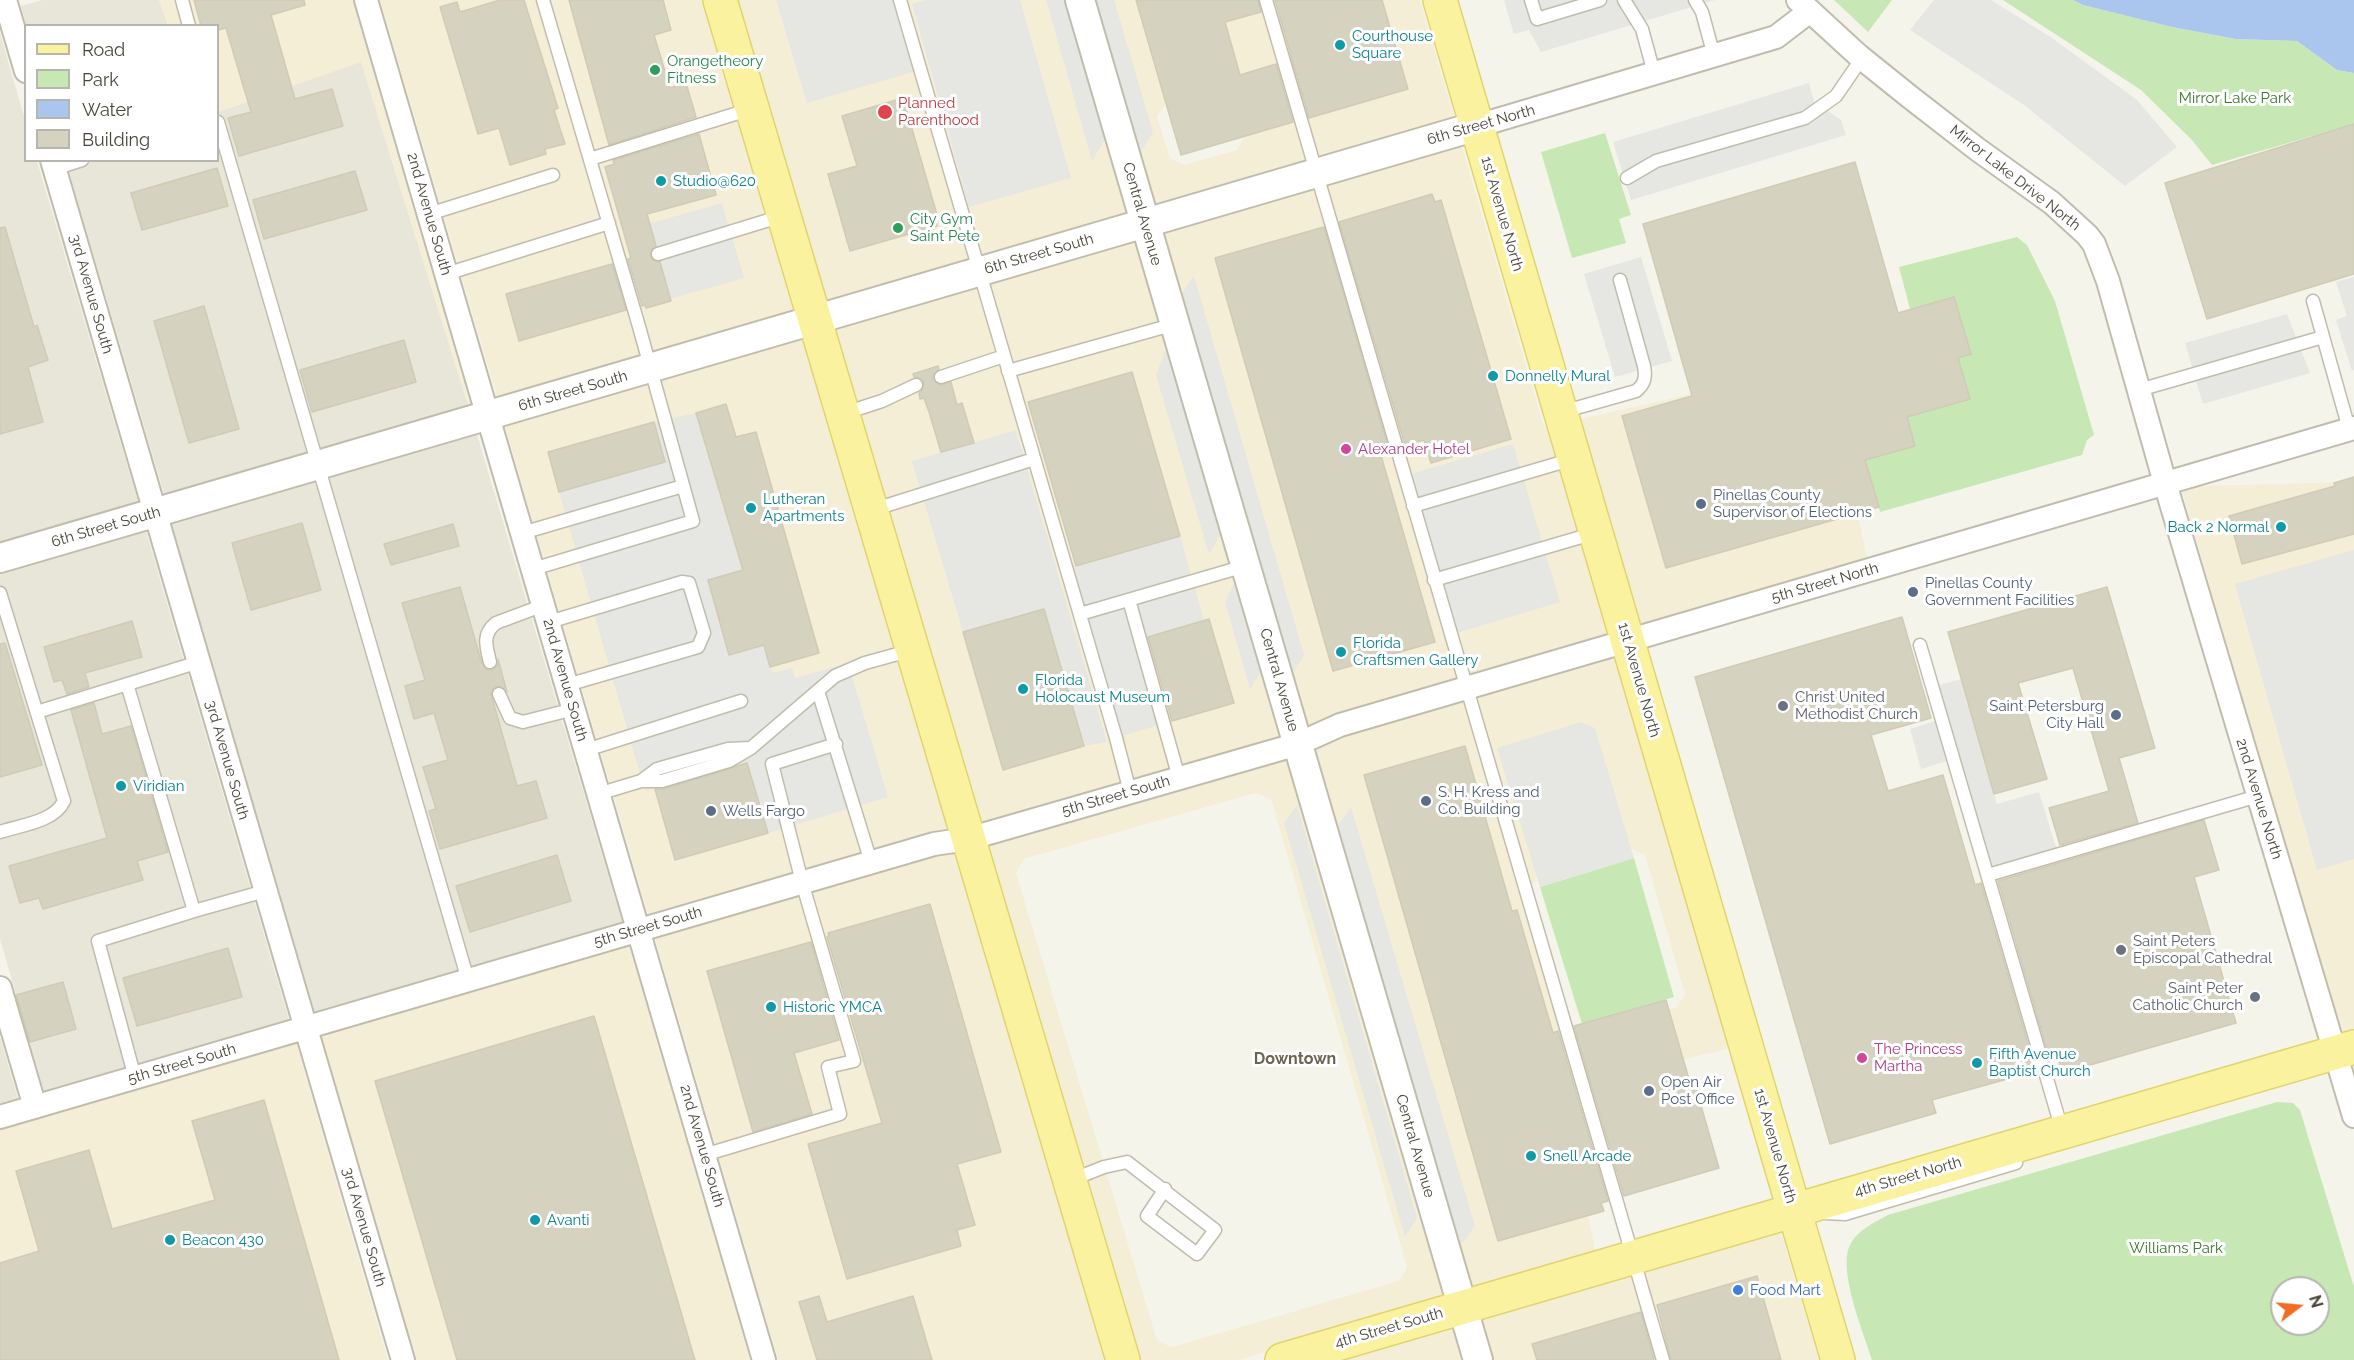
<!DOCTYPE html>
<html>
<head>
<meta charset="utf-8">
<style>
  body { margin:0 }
  #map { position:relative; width:2354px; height:1360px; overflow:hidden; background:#f5f4eb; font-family:Raleway,sans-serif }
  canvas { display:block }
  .legend { position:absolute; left:24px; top:24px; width:195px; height:138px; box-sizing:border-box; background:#fff; border:2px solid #b6b5b0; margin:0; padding:8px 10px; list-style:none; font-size:18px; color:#494539 }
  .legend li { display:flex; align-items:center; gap:12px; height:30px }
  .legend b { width:30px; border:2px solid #b6b5b0 }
  .north { position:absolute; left:2270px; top:1276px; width:60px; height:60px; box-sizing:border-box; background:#fff; border:2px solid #b6b5b0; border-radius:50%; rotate:74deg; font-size:16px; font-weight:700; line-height:24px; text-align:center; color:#494539 }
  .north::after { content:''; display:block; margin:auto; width:21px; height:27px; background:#f16c25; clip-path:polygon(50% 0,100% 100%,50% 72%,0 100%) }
</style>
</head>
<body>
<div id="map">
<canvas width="2354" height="1360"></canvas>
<ul class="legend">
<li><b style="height:8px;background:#faf29e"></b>Road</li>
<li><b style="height:16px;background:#c7e7b5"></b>Park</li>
<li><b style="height:16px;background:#aac5ee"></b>Water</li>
<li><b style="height:16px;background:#d6d2c0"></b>Building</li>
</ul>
<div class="north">N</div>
</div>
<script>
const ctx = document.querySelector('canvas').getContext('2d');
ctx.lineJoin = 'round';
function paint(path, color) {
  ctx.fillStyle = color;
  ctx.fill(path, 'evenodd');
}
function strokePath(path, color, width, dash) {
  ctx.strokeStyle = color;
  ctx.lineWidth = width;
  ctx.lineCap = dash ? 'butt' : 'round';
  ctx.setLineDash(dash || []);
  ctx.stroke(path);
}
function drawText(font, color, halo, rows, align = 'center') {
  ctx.font = font + ' Raleway,sans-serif';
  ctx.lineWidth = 6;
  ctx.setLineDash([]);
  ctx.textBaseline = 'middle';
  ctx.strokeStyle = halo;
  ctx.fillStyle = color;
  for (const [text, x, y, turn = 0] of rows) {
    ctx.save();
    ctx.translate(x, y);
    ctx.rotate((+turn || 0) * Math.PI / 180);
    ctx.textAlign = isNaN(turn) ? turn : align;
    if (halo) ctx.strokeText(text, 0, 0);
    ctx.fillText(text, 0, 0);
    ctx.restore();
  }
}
paint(new Path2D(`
  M42 0H159L168 25H26L21 6Z
  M0 33 25 120 26 160 37 161 139 505 0 546Z
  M361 61 469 408 165 497 66 161 218 160V112Z
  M476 431 622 922 315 1012 171 521Z
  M145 528 289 1020 44 1091 0 939V571Z
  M0 1037 18 1099 0 1104Z`), '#e8e6d9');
paint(new Path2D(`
  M159 0H352L471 407 469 408 361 62 218 112V26L168 25Z
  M380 0H706L798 312 498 400Z
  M735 0H1066L1129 215 824 304Z
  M1094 0H1420L1455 120 1155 207ZM1218 88 1232 95 1245 136 1237 150 1184 165 1170 158 1157 117 1166 103Z
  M1461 143 1544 427 1550 426 1611 633 1336 714 1307 727 1162 231Z
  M1135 238 1281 736 978 824 831 328Z
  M804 335 951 829 930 832 648 914 504 423Z
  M1825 363 1867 558 1637 625 1577 420Z
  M2354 482V1034L2346 1036 2332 1004 2182 491 2198 486Z
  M1614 658 1731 1048 1564 1089 1596 1255 1472 1292 1314 750 1344 737ZM1630 848 1645 855 1685 994 1677 1007 1585 1034 1571 1027 1529 890 1537 877Z
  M1288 759 1446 1299 1239 1360H1137L985 847ZM1256 793 1271 799 1407 1267 1399 1281 1171 1347 1157 1340 1016 873 1024 859Z
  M958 853 1108 1360H778L655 938 936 856Z
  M629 946 750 1360H417L322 1036Z
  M296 1043 388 1360H0V1130Z
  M1779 1227 1819 1360H1492L1479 1315Z
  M1453 1323 1464 1360H1325Z`), '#f5eed7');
paint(new Path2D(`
  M1834 0H1892L1868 32Z
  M2003 0H2073L2083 5 2172 27 2236 39 2297 41 2337 70 2354 73V124L2212 165 2192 140 2141 90Z
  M1605 133 1631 215 1619 219 1626 243 1572 258 1541 152Z
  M2017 237 2027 245 2055 301 2094 435 2087 440 2082 455 1880 512 1865 460 1915 446 1907 417 1970 399 1958 358 1971 354 1954 297 1910 309 1899 267Z
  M1634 858 1674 997 1582 1024 1540 887Z
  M2277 1102 2293 1103 2300 1110 2354 1287V1360H1872C1864 1333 1836 1268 1851 1243 1858 1230 1875 1222 1888 1215ZM2282 1288H2318V1324H2282Z`), '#c7e7b5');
paint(new Path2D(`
  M776 0H906L926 68 807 103Z
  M925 0H1020L1071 178 969 207 912 4Z
  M1046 0H1065L1106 138 1092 161Z
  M1094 0H1114L1153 132 1139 155Z
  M1504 0H1715L1541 52 1529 30 1514 34Z
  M1934 0H1991L2052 38 2137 100 2177 147 2125 186 2024 105 1910 30Z
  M1809 83 1814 101 1841 120 1846 135 1631 200 1613 142Z
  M722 203 744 278 670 299 648 224Z
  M1641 257 1672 361 1615 377 1584 274Z
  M1194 276 1304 655 1292 675 1181 295Z
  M2354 277V370L2352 371 2336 320 2347 316 2336 282Z
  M2287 314 2310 373 2203 404 2185 343Z
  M1168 344 1223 531 1209 554 1156 375Z
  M696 413 743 570 708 580 729 655 764 645 772 673 792 668 795 678 848 663 888 797 768 833 747 763 645 791 559 492 665 462 654 422Z
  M1016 430 1107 742 1084 746 1044 609 963 632 912 461Z
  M1513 444 1560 602 1457 633 1410 474Z
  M1180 536 1204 621 1144 638 1168 722 1116 738 1067 570Z
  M2354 550V859L2317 870 2235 584Z
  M1237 577 1263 668 1250 689 1225 602Z
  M1961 679 1997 804 2039 792 2058 854 1988 875 1953 759 1921 769 1910 729 1942 719 1933 687Z
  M1581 722 1595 728 1634 858 1540 887 1497 748Z
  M1297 805 1417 1218 1405 1237 1284 823Z
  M1351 807 1475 1226 1460 1246 1338 825Z`), '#e6e6e2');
paint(new Path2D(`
  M2073 0H2354V73L2337 70 2297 41 2236 39 2172 27 2083 5Z`), '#aac5ee');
const building = new Path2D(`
  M194 0H304L305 5 271 15 295 99 332 89 343 126 239 156 228 118 251 112 226 28 218 30V26H201Z
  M500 0H524L558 108 554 110 565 144 545 149 546 154 510 165 499 128 478 134 440 7 457 2 460 12Z
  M569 0H663L671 30 654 35 670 88 686 83 696 117 609 145Z
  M1136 0H1258L1261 12 1225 22 1240 75 1276 64 1293 122 1181 155Z
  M1275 0H1382L1408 89 1309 118Z
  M903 98 938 218 935 219 937 226 850 251 828 174 857 166 842 116Z
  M2354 124V274L2207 319 2165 183Z
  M699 134 716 195 647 214 656 246 652 249 650 256 653 260 660 262 671 301 646 308 645 305 642 306 628 259 631 258 605 167 614 164 613 160Z
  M1855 162 1898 313 1954 297 1971 354 1958 358 1970 399 1907 417 1915 446 1865 460 1879 507 1666 568 1622 416 1692 396 1643 224Z
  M217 168 228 206 142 230 131 193Z
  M355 171 367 210 264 239 253 200Z
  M1432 194 1435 202 1441 200 1511 439 1431 463 1424 440 1405 445 1339 222Z
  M5 227 34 327 37 325 48 360 28 367 43 422 0 434V228Z
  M1324 227 1389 450 1380 452 1435 642 1333 671 1215 258Z
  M612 264 626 310 519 341 506 294Z
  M204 306 239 429 189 443 154 321Z
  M404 340 416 382 312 412 300 370Z
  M938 366 939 369 933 375V380L940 385 951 382 957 405 962 403 974 443 941 452 929 412 924 398 920 399 919 393 923 389 924 382 920 378 914 377 913 374Z
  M1132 372 1180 536 1076 566 1028 402Z
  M726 404 736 437 756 432 819 653 770 667 764 645 729 655 708 580 743 570 696 413Z
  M654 422 665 462 559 492 548 452Z
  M2354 477V534L2242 564 2229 516 2335 486 2334 483Z
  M302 523 321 590 251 610 232 543Z
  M453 524 459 546 391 565 384 544Z
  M460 587 482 664 487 670H493L498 665V659L507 692 499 686 493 689 491 694 517 786 536 781 547 818 440 849 429 811 436 809 423 767 448 760 434 713 414 719 405 686 425 680 402 603Z
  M2107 587 2155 748 2119 758 2138 823 2060 845 2049 808 2109 791 2073 668 2018 683 2047 779 1994 794 1948 632Z
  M1044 609 1084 746 1003 770 963 632Z
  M1902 617 1931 718 1871 735 1888 791 1943 775 1975 885 1981 883 2034 1064 2009 1071 2011 1078 1932 1100 1936 1113 1830 1144 1695 677Z
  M1209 619 1234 703 1172 721 1148 637Z
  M132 621 142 657 85 673 89 687 67 694 62 680 54 682 44 647Z
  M5 643 42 765 0 777V644Z
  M94 703 102 734 131 726 168 852 137 861 143 880 43 909 39 898 20 903 9 866 107 838 71 710Z
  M1465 746 1512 911 1517 910 1553 1033 1558 1031 1608 1201 1601 1203 1604 1211 1498 1241 1364 775Z
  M747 763 768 833 675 860 655 789H664Z
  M2204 820 2219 870 2194 877 2236 1023 2062 1073 2058 1057 2050 1060 1998 881Z
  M557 855 571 901 470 932 456 886Z
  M930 904 1001 1152 957 1164 975 1225 957 1230 961 1246 847 1279 808 1144 882 1123 827 937 829 936 828 933Z
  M811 942 839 1040 794 1053 812 1114 753 1132 707 971Z
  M228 948 242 997 137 1026 123 978Z
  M63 982 76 1029 30 1042 16 995Z
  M1666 1000 1689 1079 1693 1078 1719 1168 1624 1196 1574 1026Z
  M594 1016 695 1360H457L375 1081Z
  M264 1100 339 1360H0V1263L39 1251 16 1171 89 1150 112 1229 215 1200 192 1121Z
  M1757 1276 1781 1360H1671L1657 1305Z
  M819 1296 827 1322 913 1296 932 1360H817L799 1302Z
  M1641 1312 1654 1360H1537L1532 1344Z`);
paint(building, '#d6d2c0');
strokePath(building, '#d0cbb4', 1.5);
const service = new Path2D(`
  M182 0 189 26
  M900 0 1116 738 1130 792
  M1266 0 1663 1360
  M1531 0 1537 19 1600 0
  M1624 0 1642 29 1654 73
  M1695 0 1702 12 1714 56
  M218 122 468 980
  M590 159 751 109
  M54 169 82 160
  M1627 178 1656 161 1805 118 1836 96 1862 58
  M429 214 553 175
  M658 254 782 216
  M446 274 609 223
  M2313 301 2349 429
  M1008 371 1175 324
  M941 377 1004 356
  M2139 390 2323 337
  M1562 412 1636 391C1645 384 1646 377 1644 366L1620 280
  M845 413 882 401 916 385
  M1413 506 1573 459
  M872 510 1034 459
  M522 533 683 486
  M533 569 693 521 638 323 543 0
  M1434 580 1595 533
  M0 593 64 801C54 822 21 825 0 832
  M1129 600 1179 778
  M1080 614 1245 566
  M549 622 682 582 689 583 704 633 698 647 567 685
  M1920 645 2062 1130
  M490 662C486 646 482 634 496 623L544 605
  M127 684 194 911 265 891
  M818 691 871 862
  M499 694 510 718 523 722 574 709
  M37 712 199 662
  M586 750 741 701
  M641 781H662L729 761 751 748 835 676 865 663 912 650
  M598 794 641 781 657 769 728 749 750 748
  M1988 875 2258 796
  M135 1078 98 941 194 911
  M704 1155 840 1114 828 1067 854 1061 802 882 772 764 836 744
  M1071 1180 1104 1167 1127 1162 1215 1230 1197 1254 1147 1216 1165 1189
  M1825 1213 1845 1214 2016 1163`);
const minor = new Path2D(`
  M5 0 26 71
  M366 0 764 1360
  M1798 0 1859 56 1910 97 1977 149 2052 203 2087 235 2094 244 2108 281 2165 483 2354 1116
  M1477 126 1776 37 1810 11
  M52 160 403 1360
  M0 988 35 1107
  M0 1117 934 844 968 839 1298 744 1340 725 2354 428`);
const tertiary = new Path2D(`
  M1080 0 1478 1360
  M0 558 1477 126`);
const primary = new Path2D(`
  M720 0 1123 1360
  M1440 0 1838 1360
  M1282 1360 2354 1047`);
strokePath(service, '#c0bdad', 15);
strokePath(minor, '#c0bdad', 26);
strokePath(tertiary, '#c0bdad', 32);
strokePath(primary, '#e0d46e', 36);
strokePath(service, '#fff', 12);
strokePath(minor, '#fff', 22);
strokePath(tertiary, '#fff', 28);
strokePath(primary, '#faf29e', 33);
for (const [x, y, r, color] of [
  [1340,45,6,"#0f9aa8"],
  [655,70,6,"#2e9e5b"],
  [885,112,8,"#e0444e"],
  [661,181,6,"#0f9aa8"],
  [898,228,6,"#2e9e5b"],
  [1493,376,6,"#0f9aa8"],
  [1346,449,6,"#d1479c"],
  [1701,504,6,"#5c6f8a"],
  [751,508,6,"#0f9aa8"],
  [2281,527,6,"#0f9aa8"],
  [1913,592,6,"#5c6f8a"],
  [1341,652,6,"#0f9aa8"],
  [1023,689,6,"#0f9aa8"],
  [1783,706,6,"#6b7280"],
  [2116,715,6,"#5c6f8a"],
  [121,786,6,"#0f9aa8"],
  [1426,801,6,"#5c6f8a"],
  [711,811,6,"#5c6f8a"],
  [2121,950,6,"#6b7280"],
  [2255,997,6,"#6b7280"],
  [771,1007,6,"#0f9aa8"],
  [1862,1058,6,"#d1479c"],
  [1977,1063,6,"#0f9aa8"],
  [1649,1091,6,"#5c6f8a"],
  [1531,1156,6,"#0f9aa8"],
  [535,1220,6,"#0f9aa8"],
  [170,1240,6,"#0f9aa8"],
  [1738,1290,6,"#3f7fe0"]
]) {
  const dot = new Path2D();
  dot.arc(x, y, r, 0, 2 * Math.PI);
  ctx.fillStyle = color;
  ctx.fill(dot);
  strokePath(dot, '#fff', 2);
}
drawText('15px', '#0d838f', '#fff', [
  ["Courthouse",1352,36],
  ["Square",1352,53],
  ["Studio@620",673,181],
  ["Donnelly Mural",1505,376],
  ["Lutheran",763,499],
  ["Apartments",763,516],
  ["Back 2 Normal",2269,527,"right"],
  ["Florida",1353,643],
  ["Craftsmen Gallery",1353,660],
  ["Florida",1035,680],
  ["Holocaust Museum",1035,697],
  ["Viridian",133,786],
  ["Historic YMCA",783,1007],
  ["Fifth Avenue",1989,1054],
  ["Baptist Church",1989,1071],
  ["Snell Arcade",1543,1156],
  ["Avanti",547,1220],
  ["Beacon 430",182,1240]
], 'left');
drawText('15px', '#27864d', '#fff', [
  ["Orangetheory",667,61],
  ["Fitness",667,78],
  ["City Gym",910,219],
  ["Saint Pete",910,236]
], 'left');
drawText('15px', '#3b792d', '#fff', [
  ["Mirror Lake Park",2235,98],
  ["Williams Park",2176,1248]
]);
drawText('15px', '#be3a42', '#fff', [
  ["Planned",898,103],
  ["Parenthood",898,120]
], 'left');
drawText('15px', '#494539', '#fff', [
  ["6th Street North",1481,125,-16],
  ["Mirror Lake Drive North",2015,178,38],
  ["2nd Avenue South",429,214,74],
  ["Central Avenue",1142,214,74],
  ["1st Avenue North",1502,214,74],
  ["6th Street South",1039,254,-16],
  ["3rd Avenue South",91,294,74],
  ["6th Street South",573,391,-16],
  ["6th Street South",106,527,-16],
  ["5th Street North",1825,583,-16],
  ["2nd Avenue South",565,680,74],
  ["Central Avenue",1279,680,74],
  ["1st Avenue North",1639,680,74],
  ["3rd Avenue South",227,760,74],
  ["5th Street South",1116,796,-16],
  ["2nd Avenue North",2259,799,73],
  ["5th Street South",648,927,-16],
  ["5th Street South",182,1064,-16],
  ["2nd Avenue South",702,1146,74],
  ["Central Avenue",1415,1146,74],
  ["1st Avenue North",1775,1146,74],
  ["4th Street North",1908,1177,-16],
  ["3rd Avenue South",364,1227,74],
  ["4th Street South",1389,1328,-16]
]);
drawText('15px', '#b23c85', '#fff', [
  ["Alexander Hotel",1358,449],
  ["The Princess",1874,1049],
  ["Martha",1874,1066]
], 'left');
drawText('15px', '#4e5e75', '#fff', [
  ["Pinellas County",1713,495],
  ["Supervisor of Elections",1713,512],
  ["Pinellas County",1925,583],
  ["Government Facilities",1925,600],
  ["Saint Petersburg",2104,706,"right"],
  ["City Hall",2104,723,"right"],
  ["S. H. Kress and",1438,792],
  ["Co. Building",1438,809],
  ["Wells Fargo",723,811],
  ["Open Air",1661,1082],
  ["Post Office",1661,1099]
], 'left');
drawText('15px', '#5b616d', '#fff', [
  ["Christ United",1795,697],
  ["Methodist Church",1795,714],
  ["Saint Peters",2133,941],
  ["Episcopal Cathedral",2133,958],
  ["Saint Peter",2243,988,"right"],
  ["Catholic Church",2243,1005,"right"]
], 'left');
drawText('15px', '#366cbe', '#fff', [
  ["Food Mart",1750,1290]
], 'left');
drawText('bold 16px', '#6b6550', '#fff', [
  ["Downtown",1295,1059]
]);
</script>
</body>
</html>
